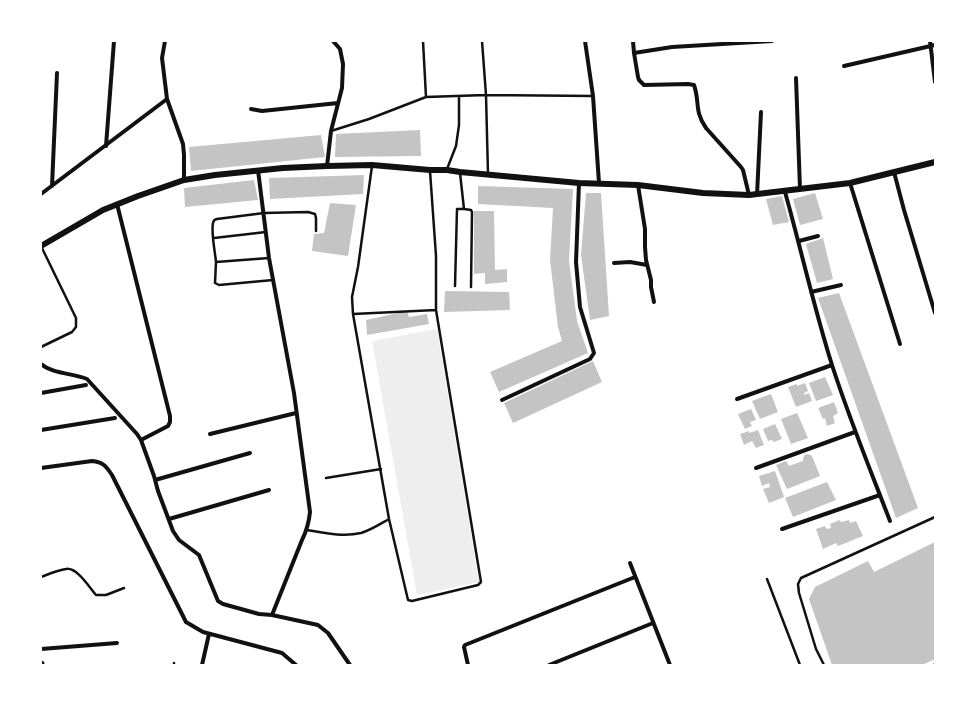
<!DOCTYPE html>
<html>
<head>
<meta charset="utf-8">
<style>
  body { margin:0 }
  #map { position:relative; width:976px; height:706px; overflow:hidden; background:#fff; font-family:"Libre Baskerville",serif }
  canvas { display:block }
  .frame { position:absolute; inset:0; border:42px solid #fff; pointer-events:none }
</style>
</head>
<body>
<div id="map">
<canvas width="976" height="706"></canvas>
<div class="frame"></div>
</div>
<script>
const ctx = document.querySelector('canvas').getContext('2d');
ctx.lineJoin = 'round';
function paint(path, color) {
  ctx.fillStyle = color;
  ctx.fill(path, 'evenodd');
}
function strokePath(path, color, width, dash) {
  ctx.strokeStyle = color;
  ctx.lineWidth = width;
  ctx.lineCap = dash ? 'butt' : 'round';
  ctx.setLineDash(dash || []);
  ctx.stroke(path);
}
paint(new Path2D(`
  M437 329 479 582 417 595 372 341Z`), '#eee');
paint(new Path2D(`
  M420 130 421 156 335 157 336 134Z
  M321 135 325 157 191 171 189 147Z
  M364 175 363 194 270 199 269 178Z
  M254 180 258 200 185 207 184 188Z
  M478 186 573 189 569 261 577 321 588 353 499 392 490 372 562 341 558 327 550 260 553 208 478 204Z
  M586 193H601L609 316 590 320 581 255Z
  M815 193 823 219 800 225 793 199Z
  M782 196 789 222 773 225 766 199Z
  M330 203 356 205 348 256 312 251 314 234 324 233Z
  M474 211H494L495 270 507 269V282L485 284V273L474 274Z
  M823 238 833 279 817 283 806 244Z
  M445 291 509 292 510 310 444 312Z
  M839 293 918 508 896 518 818 298Z
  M407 311 409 317 427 314 429 324 367 335 366 320Z
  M593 361 602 382 513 423 504 403Z
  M825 377 833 395 816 401 809 383Z
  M805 383 808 391 804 393V395L809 393 812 401 796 407 788 387 797 384V386Z
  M771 394 778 412 760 419 752 401Z
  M834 402 838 413 833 416 835 423 827 426 825 418 823 419 818 408Z
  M751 409 756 420 750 422 752 426 745 429 738 414Z
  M797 413 808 438 791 444 781 419Z
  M775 424 782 439 774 442 772 440 768 441 763 429Z
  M758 430 764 445 756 448 752 441 744 445 740 434 749 431V433Z
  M808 454 812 456 820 476 787 489 776 465 786 461 789 466 803 461 804 455Z
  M775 471 784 497 769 503 763 489 770 487 769 483 762 486 759 476Z
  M827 482 836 500 793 517 785 498Z
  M840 520 841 522 849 520 850 523 856 521 863 536 838 546 836 543 823 549 816 529 825 526 826 529 831 528 830 524Z
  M935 542V659L922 665H832L809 599 815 587 868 561 874 572Z`), '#c4c4c4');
strokePath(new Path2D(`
  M423 41 426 97
  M331 131 369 119 426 97 486 95 482 41
  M372 166 358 267 352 297 353 314 389 519 408 600 412 601 478 585 481 582 436 310V256L430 171
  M447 169 456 146 459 125V96
  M488 174 486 95 593 96
  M464 209 471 210 472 212 471 287
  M214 238 266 232
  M269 258 216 262C215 251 211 233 213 223 214 220 214 220 217 219L264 213 308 212 315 214 316 218V231
  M216 262 215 283 219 285 273 280
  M455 286 457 209H464L460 173
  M353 314 436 310
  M41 347 72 332 76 327V318L41 246
  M326 478 381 469
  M307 530C325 533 343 537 361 533 371 530 380 524 389 519
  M41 577C49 574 58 570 66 569 77 567 89 587 96 595H106L124 588
  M767 579 800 665
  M174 663V665
  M824 665 816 649 799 593 798 584 801 578 935 517
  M934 665 935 664`), '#111', 2.5);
strokePath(new Path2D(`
  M165 41 162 58 167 99 183 144 184 155V180
  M585 41 593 96 599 183
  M633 41 634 53 672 47 772 41
  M930 41 935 82
  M634 53 638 77 639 80 644 85 688 84 694 85C700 102 694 111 706 128L741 167 743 170 749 195
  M844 66 935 45
  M796 78 800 189
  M251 109 262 111 338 103
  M106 146 114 41
  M327 166 331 131 342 88 343 64 340 49 333 41
  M258 170 269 258 294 393 310 512C309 522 307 530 302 540L272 615
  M894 172 904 210 935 313
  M850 183 900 344
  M638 185 645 229V247L646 260 651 280V287L654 302
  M52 186 57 73
  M785 192C801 249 814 308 832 365 849 418 870 469 890 521
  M41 194 167 99
  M757 195 761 112
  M117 204 170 416V422L168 426 141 440
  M799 241 818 236
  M614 263 630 262 647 265
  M811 292 841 285
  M41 364C53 374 72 373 87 379L137 434 141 440 154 476 158 491 173 531 179 540 199 555 218 601 223 604 259 614 272 615 318 625 328 633 350 665
  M41 393 86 385
  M737 399 832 365
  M502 400 590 359 594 353 580 307 576 262 579 183
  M41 430 115 418
  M210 434 296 413
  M41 468 92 461C103 462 106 466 112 475L186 622 203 632 282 653 296 665
  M756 468 855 432
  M155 480 250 453
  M169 519 269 490
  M782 529 880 495
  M630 563 670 665
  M41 649 117 643
  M202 665 209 634
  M468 665 464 647 465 645 635 577
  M549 665 653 623`), '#111', 4);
strokePath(new Path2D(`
  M41 246 103 210 138 196 184 180 215 175 283 168 327 166 372 165 430 170H447L460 172 579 183 638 185 703 193 749 195 850 183 935 162`), '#111', 6);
strokePath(new Path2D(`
  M41 664V665`), '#111', 7);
</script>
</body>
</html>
